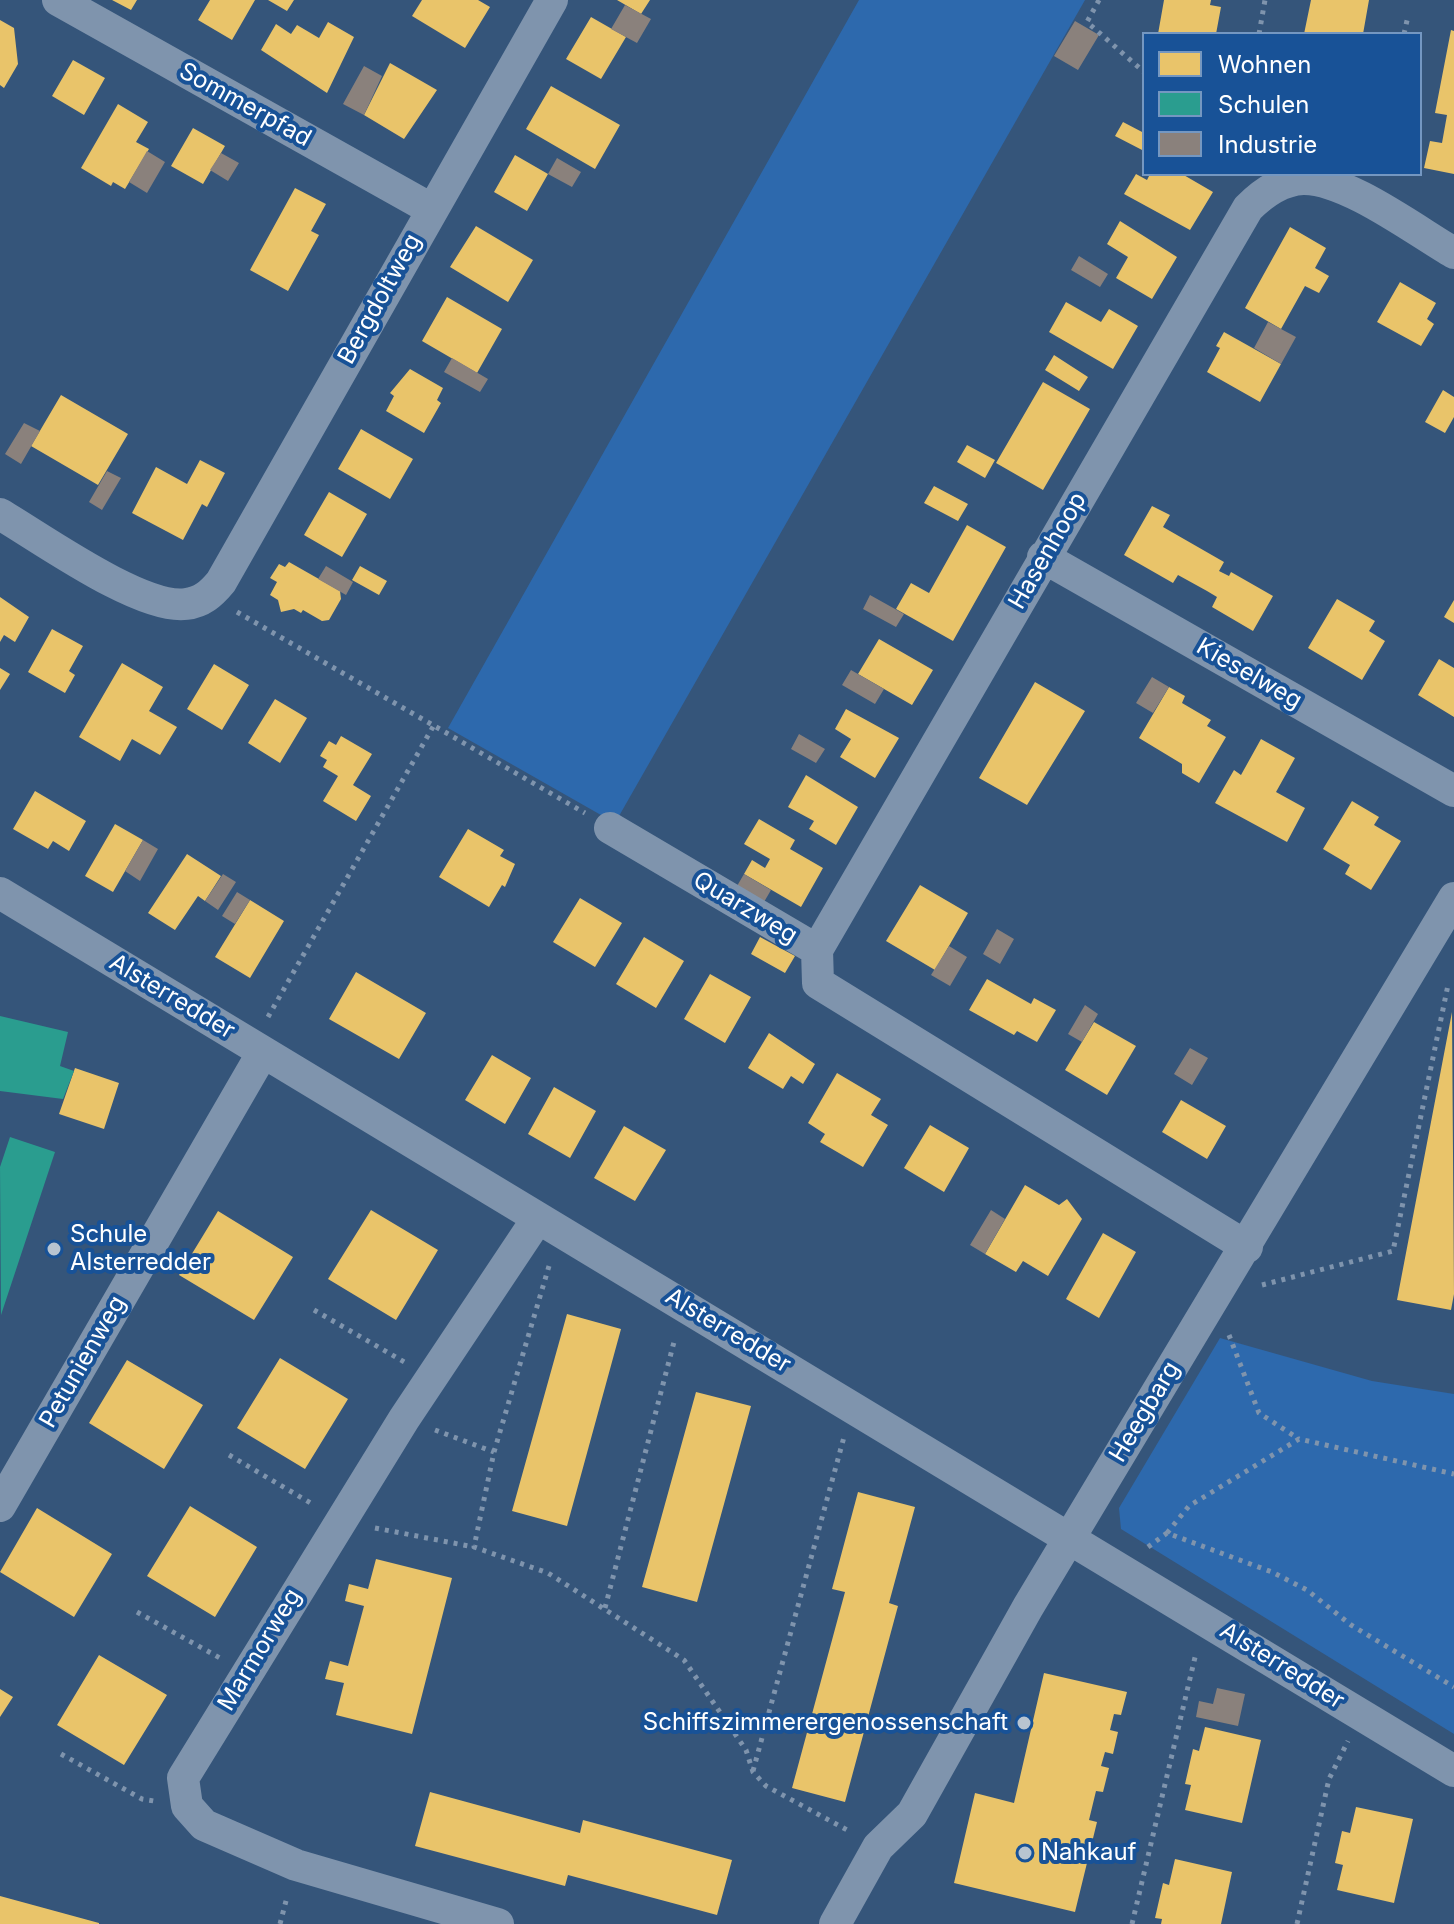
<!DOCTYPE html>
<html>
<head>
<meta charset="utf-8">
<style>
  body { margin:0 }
  #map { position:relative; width:1454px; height:1924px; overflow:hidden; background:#35557a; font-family:Inter,sans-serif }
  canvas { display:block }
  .legend { position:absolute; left:1142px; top:32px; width:280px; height:144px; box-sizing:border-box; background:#185297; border:2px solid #7497c1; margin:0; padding:10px 14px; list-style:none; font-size:24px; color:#fff }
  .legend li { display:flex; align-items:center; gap:16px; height:40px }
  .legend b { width:40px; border:2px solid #7497c1 }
</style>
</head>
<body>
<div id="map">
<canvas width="1454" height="1924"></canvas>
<ul class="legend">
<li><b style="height:22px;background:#e9c46a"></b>Wohnen</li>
<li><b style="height:22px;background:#2a9d8f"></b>Schulen</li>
<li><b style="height:22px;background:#8a817c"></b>Industrie</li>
</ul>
</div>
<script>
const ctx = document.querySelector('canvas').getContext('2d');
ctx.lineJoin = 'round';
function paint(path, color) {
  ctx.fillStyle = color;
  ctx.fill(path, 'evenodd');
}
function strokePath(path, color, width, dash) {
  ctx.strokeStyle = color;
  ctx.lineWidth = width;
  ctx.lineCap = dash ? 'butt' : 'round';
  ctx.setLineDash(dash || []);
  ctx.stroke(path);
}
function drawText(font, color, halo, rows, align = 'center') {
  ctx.font = font + ' Inter,sans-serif';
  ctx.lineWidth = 8;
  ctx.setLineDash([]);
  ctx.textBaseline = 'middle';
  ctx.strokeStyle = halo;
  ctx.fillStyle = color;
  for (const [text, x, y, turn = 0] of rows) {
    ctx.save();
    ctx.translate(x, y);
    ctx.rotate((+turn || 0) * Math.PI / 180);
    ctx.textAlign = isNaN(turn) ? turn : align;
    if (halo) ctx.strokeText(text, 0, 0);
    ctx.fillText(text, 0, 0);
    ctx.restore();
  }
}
paint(new Path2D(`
  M859 0H1085L615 823 448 728Z
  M1220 1338 1372 1381 1454 1394V1734L1121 1529 1119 1508Z`), '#2d69ad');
paint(new Path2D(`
  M112 0H137L131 10Z
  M210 0H255L232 40 198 20Z
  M268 0H294L287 11Z
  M422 0H478L490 7 465 48 412 16Z
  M617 0H650L641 14Z
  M1164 0H1211L1210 5 1221 7 1216 34H1158Z
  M1311 0H1369L1363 34H1304Z
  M591 17 626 37 601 79 566 59Z
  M0 20 14 28 18 64 4 88 0 85Z
  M328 22 354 37 327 93 261 50 276 24 291 34 297 25 319 38Z
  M1451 30 1454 31V174L1424 168 1430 141 1442 143 1447 115 1435 113Z
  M73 60 105 78 84 115 52 96Z
  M390 63 437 90 404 139 364 115Z
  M551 86 620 125 595 169 526 129Z
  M118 104 148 122 136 142 149 149 125 189 113 182 111 186 81 168Z
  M1123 122 1144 133V151L1115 136Z
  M193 128 225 146 203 184 171 166Z
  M515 155 548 174 527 211 494 192Z
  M1136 174 1147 180 1150 174H1182L1213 192 1190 230 1124 194Z
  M295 188 326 204 311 231 319 235 288 291 250 270Z
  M1120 221 1177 257 1152 299 1116 278 1128 257 1107 244Z
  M476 226 533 260 508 302 450 267Z
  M1290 227 1326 248 1315 268 1329 276 1319 293 1305 286 1281 329 1245 308Z
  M1400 282 1436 303 1427 319 1434 324 1421 346 1377 322Z
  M447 297 502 329 477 373 422 341Z
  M1066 302 1101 322 1109 309 1138 326 1113 369 1049 332Z
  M1224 332 1281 364 1260 402 1207 372 1220 348 1216 346Z
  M1054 355 1088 377 1079 391 1045 370Z
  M410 369 443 388 437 400 441 403 424 433 386 411 394 396 390 393Z
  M1043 382 1090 409 1043 490 996 463Z
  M1443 390 1454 397V417L1445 433 1425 422Z
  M61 395 128 434 98 485 31 446Z
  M361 429 413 459 390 499 338 469Z
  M967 445 995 460 985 478 957 462Z
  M200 460 225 473 207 507 202 504 183 540 132 513 156 467 187 484Z
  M934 486 968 504 958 521 924 503Z
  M329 492 367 514 342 557 304 535Z
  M1152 506 1170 515 1163 527 1224 562 1219 571 1229 576 1231 572 1273 596 1253 631 1212 607 1217 597 1207 591 1178 575 1173 583 1124 555Z
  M967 525 1006 547 953 641 896 609 911 583 929 593Z
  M289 562 340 591 341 599 329 620 322 621 303 610 301 613 294 609 281 612 278 600 270 595 277 582 270 578 279 564 285 567Z
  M360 566 387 581 379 595 352 580Z
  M0 597 29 617 15 642 4 635 0 642Z
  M1337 599 1375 621 1369 631 1385 641 1362 680 1308 648Z
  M1454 600V623L1444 617Z
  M52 629 83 646 69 671 75 675 65 693 28 672Z
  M879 639 933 670 912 705 858 674Z
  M1439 659 1454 668V717L1418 695Z
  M122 663 163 687 149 711 177 727 160 755 132 739 120 761 79 737Z
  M214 664 249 685 222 730 187 709Z
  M0 668 10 674 0 690Z
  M1035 682 1085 711 1027 805 979 778Z
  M1169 687 1185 696 1182 703 1211 720 1207 726 1226 737 1199 783 1182 773V764L1139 738Z
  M275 699 307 718 280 763 248 743Z
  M846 709 899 738 875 778 840 757 851 739 835 729Z
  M341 736 372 754 353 785 371 796 356 821 323 801 338 776 323 767 327 760 320 756 329 741 336 745Z
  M1261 739 1295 758 1276 792 1305 808 1287 842 1215 803 1234 770 1241 775Z
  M806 775 858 807 836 845 809 829 814 821 788 807Z
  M35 791 86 821 69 851 53 841 48 849 13 829Z
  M1352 801 1379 817 1374 825 1401 841 1371 890 1345 874 1350 865 1323 849Z
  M759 819 795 840 790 849 823 868 801 907 744 874 752 860 765 868 770 859 744 844Z
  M115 824 143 840 113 892 85 876Z
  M468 829 504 850 500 856 515 864 505 887 502 885 489 907 439 877Z
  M187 854 221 876 205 901 198 896 175 930 148 913Z
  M920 885 968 913 935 970 886 941Z
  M580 898 622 923 595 967 553 942Z
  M250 900 284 921 250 978 215 957Z
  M644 937 684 961 656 1008 616 984Z
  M760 937 795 956 785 973 751 954Z
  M356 972 426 1013 399 1059 329 1019Z
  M710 974 751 997 725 1043 684 1019Z
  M987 979 1031 1004 1034 998 1056 1010 1037 1042 1017 1031 1014 1035 969 1010Z
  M1452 1012 1454 1294 1451 1310 1397 1300Z
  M1094 1022 1136 1046 1107 1095 1065 1070Z
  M769 1033 815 1064 803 1084 791 1076 783 1089 748 1068Z
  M492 1055 531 1078 505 1124 465 1100Z
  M75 1068 119 1083 104 1129 59 1114Z
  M837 1073 881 1099 871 1115 888 1125 863 1167 820 1142 825 1134 808 1123Z
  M554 1087 596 1111 570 1158 528 1134Z
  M1181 1100 1226 1126 1207 1159 1162 1132Z
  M930 1125 969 1148 944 1192 904 1168Z
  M624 1126 666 1150 635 1201 594 1178Z
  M1025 1185 1059 1205 1067 1199 1082 1219 1048 1276 1023 1261 1016 1272 985 1254Z
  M371 1210 438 1250 396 1320 328 1279Z
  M218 1211 293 1257 254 1320 179 1275Z
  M1103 1233 1136 1252 1099 1318 1066 1299Z
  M567 1314 621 1329 567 1526 512 1511Z
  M280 1358 348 1399 305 1469 237 1428Z
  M127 1360 203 1405 164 1469 89 1423Z
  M696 1392 751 1406 697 1602 642 1587Z
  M858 1492 915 1507 889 1603 898 1606 845 1802 792 1788 845 1592 832 1589Z
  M190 1506 257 1547 215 1617 147 1576Z
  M37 1508 112 1554 74 1617 0 1572Z
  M376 1559 452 1578 412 1734 336 1715 344 1683 325 1679 330 1661 348 1666 364 1606 345 1601 349 1584 368 1589Z
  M99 1655 167 1695 124 1765 57 1725Z
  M1044 1673 1127 1692 1121 1715 1114 1714 1110 1730 1118 1732 1113 1754 1105 1752 1101 1766 1109 1768 1103 1792 1096 1791 1089 1820 1097 1822 1075 1912 954 1883 975 1793 1014 1803Z
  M0 1689 13 1697 0 1717Z
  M1205 1727 1261 1740 1242 1823 1185 1810 1191 1785 1185 1784 1193 1749 1199 1751Z
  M430 1792 580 1833 583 1820 732 1860 717 1915 568 1875 565 1886 415 1846Z
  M1356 1807 1413 1819 1394 1903 1337 1890 1343 1865 1335 1863 1342 1831 1350 1833Z
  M1175 1859 1232 1872 1221 1924H1161L1162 1919 1155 1918 1163 1883 1169 1885Z
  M0 1896 99 1923V1924H0Z`), '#e9c46a');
paint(new Path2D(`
  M0 1016 68 1032 60 1066 74 1071 63 1099 0 1091Z
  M10 1137 55 1152 1 1315 0 1167Z`), '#2a9d8f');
paint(new Path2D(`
  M625 5 651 19 637 43 611 29Z
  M1075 21 1099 35 1078 70 1054 56Z
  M364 66 382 76 364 115 343 104Z
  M147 151 165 162 147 193 129 182Z
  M221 153 239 163 228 181 210 170Z
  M557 158 581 172 572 187 548 174Z
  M1079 256 1108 274 1100 287 1071 270Z
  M1268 322 1296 337 1281 364 1254 348Z
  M452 358 488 379 480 392 444 372Z
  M24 423 40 431 21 464 5 454Z
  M107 471 121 478 102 510 89 502Z
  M326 566 353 582 346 595 318 579Z
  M870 595 904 614 896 627 863 609Z
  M851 670 884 689 875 704 842 685Z
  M1152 677 1169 687 1153 713 1136 703Z
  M799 734 825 749 816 763 791 749Z
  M143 840 158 849 140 881 125 871Z
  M223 874 236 882 218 910 205 901Z
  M744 874 771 890 764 902 737 886Z
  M237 892 250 900 235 924 222 916Z
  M997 929 1014 939 1000 964 983 954Z
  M949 946 967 957 950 986 931 975Z
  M1085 1005 1098 1014 1082 1042 1068 1034Z
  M1190 1048 1208 1058 1192 1085 1174 1074Z
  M991 1210 1005 1219 985 1254 970 1245Z
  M1217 1688 1245 1694 1238 1726 1196 1717 1199 1701 1213 1704Z`), '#8a817c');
strokePath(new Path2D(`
  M1099 0 1087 22 1144 72
  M1259 34 1265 0
  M1404 34 1408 16
  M237 612 585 813
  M268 1017 434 725
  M549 1266 494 1452 474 1547 548 1573 684 1660 746 1750 753 1772 766 1786 849 1831
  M1262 1285 1393 1251 1448 985
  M314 1310 406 1363
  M1229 1335 1259 1413 1299 1439
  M435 1430 494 1452
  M229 1455 314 1505
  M375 1528 474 1547
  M1167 1533 1189 1506 1299 1439 1454 1474
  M1148 1547 1167 1533 1272 1572 1307 1590 1351 1625 1454 1687
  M605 1608 675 1338
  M137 1612 220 1658
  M61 1754 142 1799 154 1801
  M753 1771 844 1437
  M280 1924 287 1897
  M1132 1924 1196 1653
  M1297 1924 1329 1779 1348 1741`), '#7f94ad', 5, [4, 6]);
strokePath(new Path2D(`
  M58 0 431 209
  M0 514C41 538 141 610 186 604 202 602 211 594 221 582L552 0
  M1043 557 1454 791
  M610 828 817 950
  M0 893 1454 1771
  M817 950 1248 208C1263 193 1281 180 1303 179 1346 178 1416 231 1454 253
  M817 950 818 983 1247 1247
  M0 1506 263 1052
  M498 1924 296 1865 204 1825 187 1806 183 1778 404 1419 538 1218
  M835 1924 878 1847 912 1814 1028 1607 1454 898`), '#7f94ad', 32);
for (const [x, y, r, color] of [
  [54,1249,8,"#b8c4d0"],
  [1024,1723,8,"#b8c4d0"],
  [1025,1853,8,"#b8c4d0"]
]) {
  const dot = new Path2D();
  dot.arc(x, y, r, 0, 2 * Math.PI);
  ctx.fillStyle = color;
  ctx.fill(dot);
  strokePath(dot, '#185297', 3);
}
drawText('24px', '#fff', '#185297', [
  ["Sommerpfad",245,105,29],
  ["Bergdoltweg",380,299,-61],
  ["Hasenhoop",1048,551,-60],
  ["Kieselweg",1249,674,30],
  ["Quarzweg",745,908,31],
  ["Alsterredder",172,997,31],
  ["Alsterredder",728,1331,31],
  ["Petunienweg",83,1362,-60],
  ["Heegbarg",1145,1412,-59],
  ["Marmorweg",260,1650,-59],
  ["Alsterredder",1282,1666,32]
]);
drawText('24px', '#fff', '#185297', [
  ["Schule",70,1235],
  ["Alsterredder",70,1263],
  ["Schiffszimmerergenossenschaft",1008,1723,"right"],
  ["Nahkauf",1041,1853]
], 'left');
</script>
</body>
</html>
